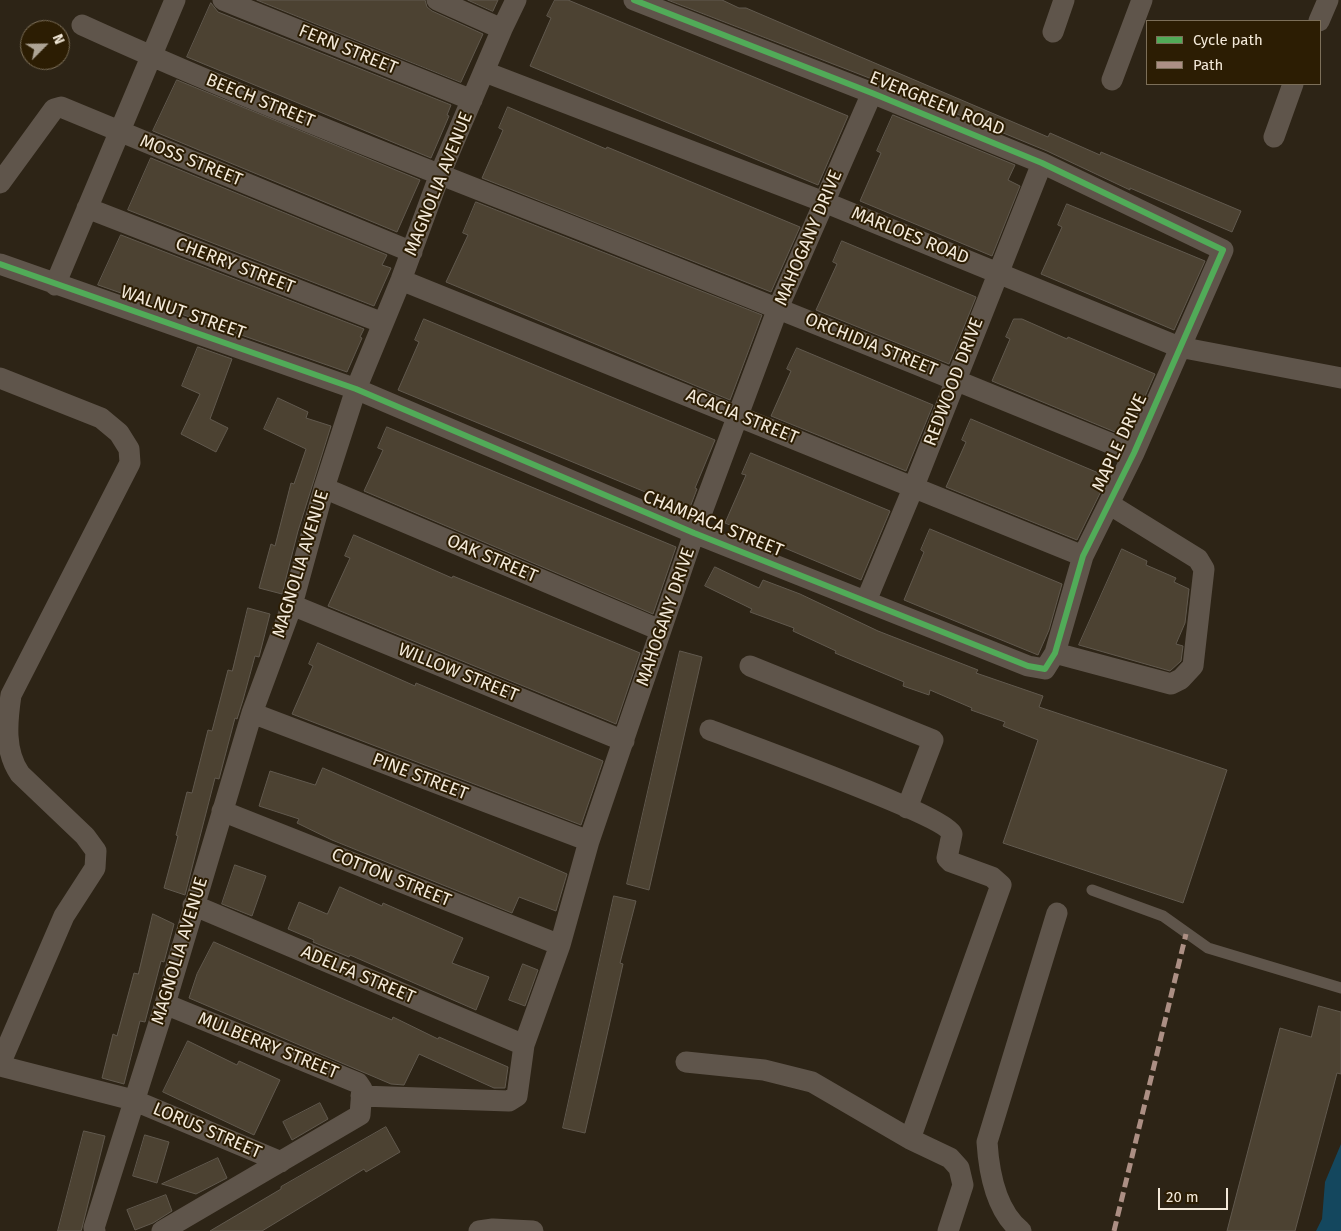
<!DOCTYPE html>
<html>
<head>
<meta charset="utf-8">
<style>
  body { margin:0 }
  #map { position:relative; width:1341px; height:1231px; overflow:hidden; background:#2d2416; font-family:"Fira Sans",sans-serif }
  canvas { display:block }
  .legend { position:absolute; left:1146px; top:20px; width:175px; height:65px; box-sizing:border-box; background:#2c1d03; border:1px solid #7c6f59; margin:0; padding:6px 9px; list-style:none; font-size:15px; color:#f3e9d9 }
  .legend li { display:flex; align-items:center; gap:10px; height:25px }
  .legend b { width:25px; border:1px solid #7c6f59 }
  .north { position:absolute; left:20px; top:20px; width:50px; height:50px; box-sizing:border-box; background:#2c1d03; border:1px solid #7c6f59; border-radius:50%; rotate:67deg; font-size:14px; font-weight:700; line-height:20px; text-align:center; color:#f3e9d9 }
  .north::after { content:''; display:block; margin:auto; width:18px; height:22px; background:#aea495; clip-path:polygon(50% 0,100% 100%,50% 72%,0 100%) }
  .scale { position:absolute; left:1158px; top:1188px; width:70px; height:22px; box-sizing:border-box; border:2px solid #f3e9d9; border-top:0; padding-left:6px; font-size:15px; line-height:18px; white-space:nowrap; color:#f3e9d9; -webkit-text-stroke:4px #2c1d03; paint-order:stroke }
</style>
</head>
<body>
<div id="map">
<canvas width="1341" height="1231"></canvas>
<ul class="legend">
<li><b style="height:6px;background:#51ab58"></b>Cycle path</li>
<li><b style="height:6px;background:#ac8f84"></b>Path</li>
</ul>
<div class="north">N</div>
<div class="scale">20 m</div>
</div>
<script>
const ctx = document.querySelector('canvas').getContext('2d');
ctx.lineJoin = 'round';
function paint(path, color) {
  ctx.fillStyle = color;
  ctx.fill(path, 'evenodd');
}
function strokePath(path, color, width, dash) {
  ctx.strokeStyle = color;
  ctx.lineWidth = width;
  ctx.lineCap = dash ? 'butt' : 'round';
  ctx.setLineDash(dash || []);
  ctx.stroke(path);
}
function drawText(font, color, halo, rows, align = 'center') {
  ctx.font = font + ' "Fira Sans",sans-serif';
  ctx.lineWidth = 4;
  ctx.setLineDash([]);
  ctx.textBaseline = 'middle';
  ctx.strokeStyle = halo;
  ctx.fillStyle = color;
  for (const [text, x, y, turn = 0] of rows) {
    ctx.save();
    ctx.translate(x, y);
    ctx.rotate((+turn || 0) * Math.PI / 180);
    ctx.textAlign = isNaN(turn) ? turn : align;
    if (halo) ctx.strokeText(text, 0, 0);
    ctx.fillText(text, 0, 0);
    ctx.restore();
  }
}
paint(new Path2D(`
  M1341 1144V1231H1316L1322 1219 1325 1182Z`), '#14475e');
const building = new Path2D(`
  M257 0H425L427 7 432 11 483 34 461 82Z
  M468 0H498L493 11Z
  M555 0H568L848 116 818 185 530 66 551 18 547 16Z
  M668 0H722L739 8H746L1048 137 1050 133 1100 155 1101 152 1241 211 1232 232 1130 188V190L1047 151 877 81Z
  M211 3 218 12 451 105 447 115 449 116 431 158 187 57Z
  M177 80 420 180 397 232 153 131Z
  M508 107 606 149 607 147 800 227 771 292 482 178 503 130 499 128Z
  M893 115 1015 165 1008 180 1020 186 992 256 860 201 881 153 877 151Z
  M151 158 387 255 382 265 391 268 374 306 128 210Z
  M476 202 762 315 730 400 446 282 468 235 463 233Z
  M1067 204 1205 261 1174 330 1041 274 1062 227 1058 225Z
  M121 235 364 329 360 337 362 338 347 372 98 285Z
  M842 241 976 297 949 364 816 310 837 264 833 262Z
  M424 319 715 440 695 488 697 489 689 510 398 390 419 342 415 340Z
  M1014 319H1022L1067 339 1068 337 1155 374 1127 437 992 381 1010 339 1006 337Z
  M198 347 232 359 210 419 228 428 216 452 181 434 200 394 182 386Z
  M797 348 933 405 906 471 771 416 791 371 787 369Z
  M278 398 308 412 306 418 331 426 298 531 282 594 259 588 271 544 275 546 291 483 294 484 306 449 264 429Z
  M971 419 1108 477 1077 540 946 487 966 442 962 440Z
  M387 427 676 547 653 614 364 491 383 450 378 448Z
  M751 453 890 511 861 580 725 523 746 475 742 474Z
  M930 529 1062 584 1049 630 1038 655 904 600 924 552 921 550Z
  M354 535 452 578 453 576 640 653 616 724 328 606 350 558 345 556Z
  M1122 549 1147 561 1146 565 1176 578 1174 582 1189 589 1185 623 1176 644 1183 646 1181 661 1170 671 1079 645Z
  M715 567 759 588 763 580 800 594 878 631 978 670 976 673 1043 696 1039 707 1227 770 1183 903 1003 843 1038 740 1003 726 1005 722 971 710 972 708 930 690 929 695 903 686 904 682 835 653 836 651 793 631 794 628 750 612 752 609 705 586Z
  M248 608 270 614 259 657 255 656 243 700 237 719 235 718 219 779 215 778 185 895 164 888 178 836 176 835 187 792 192 793 208 730 212 731 228 670 232 671Z
  M318 643 415 686 416 683 603 761 581 825 292 714 313 666 309 664Z
  M680 651 702 657 649 890 627 884Z
  M323 768 567 874 556 911 519 897 512 913 332 840 297 823 299 819 259 806 270 771 315 785Z
  M235 865 266 876 252 916 222 904Z
  M340 887 382 906 383 903 463 938 452 963 489 977 476 1010 350 955 349 957 313 942 314 940 288 929 299 902 327 914Z
  M614 896 636 901 620 963 623 964 585 1133 563 1128Z
  M153 914 174 924 164 962 161 961 145 1022 140 1021 124 1084 102 1078 113 1034 117 1036 134 973 138 974Z
  M214 942 348 1001 392 1020 393 1017 438 1039 439 1037 508 1067 505 1088H494L419 1054 404 1085 391 1084 189 998 197 974Z
  M523 964 538 970 525 1006 509 1000Z
  M1319 1006 1341 1012V1074L1337 1073 1295 1231H1227L1280 1028 1311 1037Z
  M188 1041 237 1065 239 1061 280 1080 254 1135 163 1092Z
  M320 1103 328 1119 292 1140 283 1122Z
  M386 1127 400 1152 366 1172 364 1169 262 1231H210L281 1189V1187Z
  M84 1131 105 1136 82 1228 81 1231H58Z
  M145 1135 169 1142 157 1183 133 1176Z
  M218 1158 227 1178 196 1194 162 1184Z
  M166 1195 172 1211 153 1223 135 1230 127 1210Z`);
paint(building, '#4c4232');
strokePath(building, '#61594e', 1);
strokePath(new Path2D(`
  M1092 890 1163 916 1208 948 1341 988`), '#5f554b', 11);
strokePath(new Path2D(`
  M223 0 472 100
  M437 0 502 29
  M1319 21 1328 0
  M82 25C251 102 426 169 599 237 778 308 956 380 1134 453
  M1053 32 1064 0
  M485 72 824 202 1179 347 1341 378
  M1112 80 1142 0
  M1274 137 1293 84
  M0 183 54 109 61 107 412 252
  M87 208 383 323
  M0 264 356 389 694 533 1028 666 1045 669 1055 653 1083 556 1134 453 1223 250 1042 163 872 93 634 0
  M401 280 1083 556
  M55 285 175 0
  M0 378 101 418 119 433 129 449 130 463 11 695C7 722 4 751 20 774L85 836 96 851 95 868 64 916 0 1064
  M324 488 660 630
  M866 601 914 486 1042 163
  M292 605 624 741
  M1055 653 1171 684 1181 679 1193 666 1204 569 1198 559 1109 504
  M750 666 933 740 907 808
  M252 713 589 841
  M710 730C743 743 944 815 952 834L947 858 951 862 992 877 1001 885 910 1139
  M222 811 560 945
  M193 905 524 1045
  M686 1062 764 1070 812 1082 910 1139 950 1158 959 1168 963 1185 948 1231
  M0 1066 133 1100 281 1162
  M361 1096 509 1101 517 1096 524 1045 560 945 589 841 694 533 778 308 872 93
  M95 1231 94 1228 165 1004 252 713 292 605 324 488 356 389 401 280 440 174 502 29 516 0
  M162 1231 360 1115 362 1089 358 1083 165 1004
  M479 1231 493 1229 533 1231
  M1021 1231C996 1211 989 1173 987 1142L1057 913`), '#5f554b', 21);
strokePath(new Path2D(`
  M1114 1231 1186 934`), '#ac8f84', 5, [10, 5]);
strokePath(new Path2D(`
  M0 264 356 389 694 533 1028 666 1045 669 1055 653 1083 556 1134 453 1223 250 1042 163 872 93 634 0`), '#51ab58', 6);
drawText('18px', '#f3e9d9', '#2c1d03', [
  ["FERN STREET",348,50,22],
  ["BEECH STREET",260,101,22],
  ["EVERGREEN ROAD",937,104,22],
  ["MOSS STREET",191,161,22],
  ["MAGNOLIA AVENUE",439,184,-68],
  ["MARLOES ROAD",910,236,22],
  ["MAHOGANY DRIVE",809,238,-67],
  ["CHERRY STREET",235,266,21],
  ["WALNUT STREET",183,313,19],
  ["ORCHIDIA STREET",871,345,22],
  ["REDWOOD DRIVE",954,382,-69],
  ["ACACIA STREET",742,417,22],
  ["MAPLE DRIVE",1120,443,-65],
  ["CHAMPACA STREET",713,524,22],
  ["OAK STREET",492,559,23],
  ["MAGNOLIA AVENUE",301,564,-73],
  ["MAHOGANY DRIVE",666,617,-71],
  ["WILLOW STREET",458,673,22],
  ["PINE STREET",420,777,21],
  ["COTTON STREET",391,878,22],
  ["MAGNOLIA AVENUE",180,951,-73],
  ["ADELFA STREET",358,975,23],
  ["MULBERRY STREET",268,1046,22],
  ["LORUS STREET",207,1131,23]
]);
</script>
</body>
</html>
